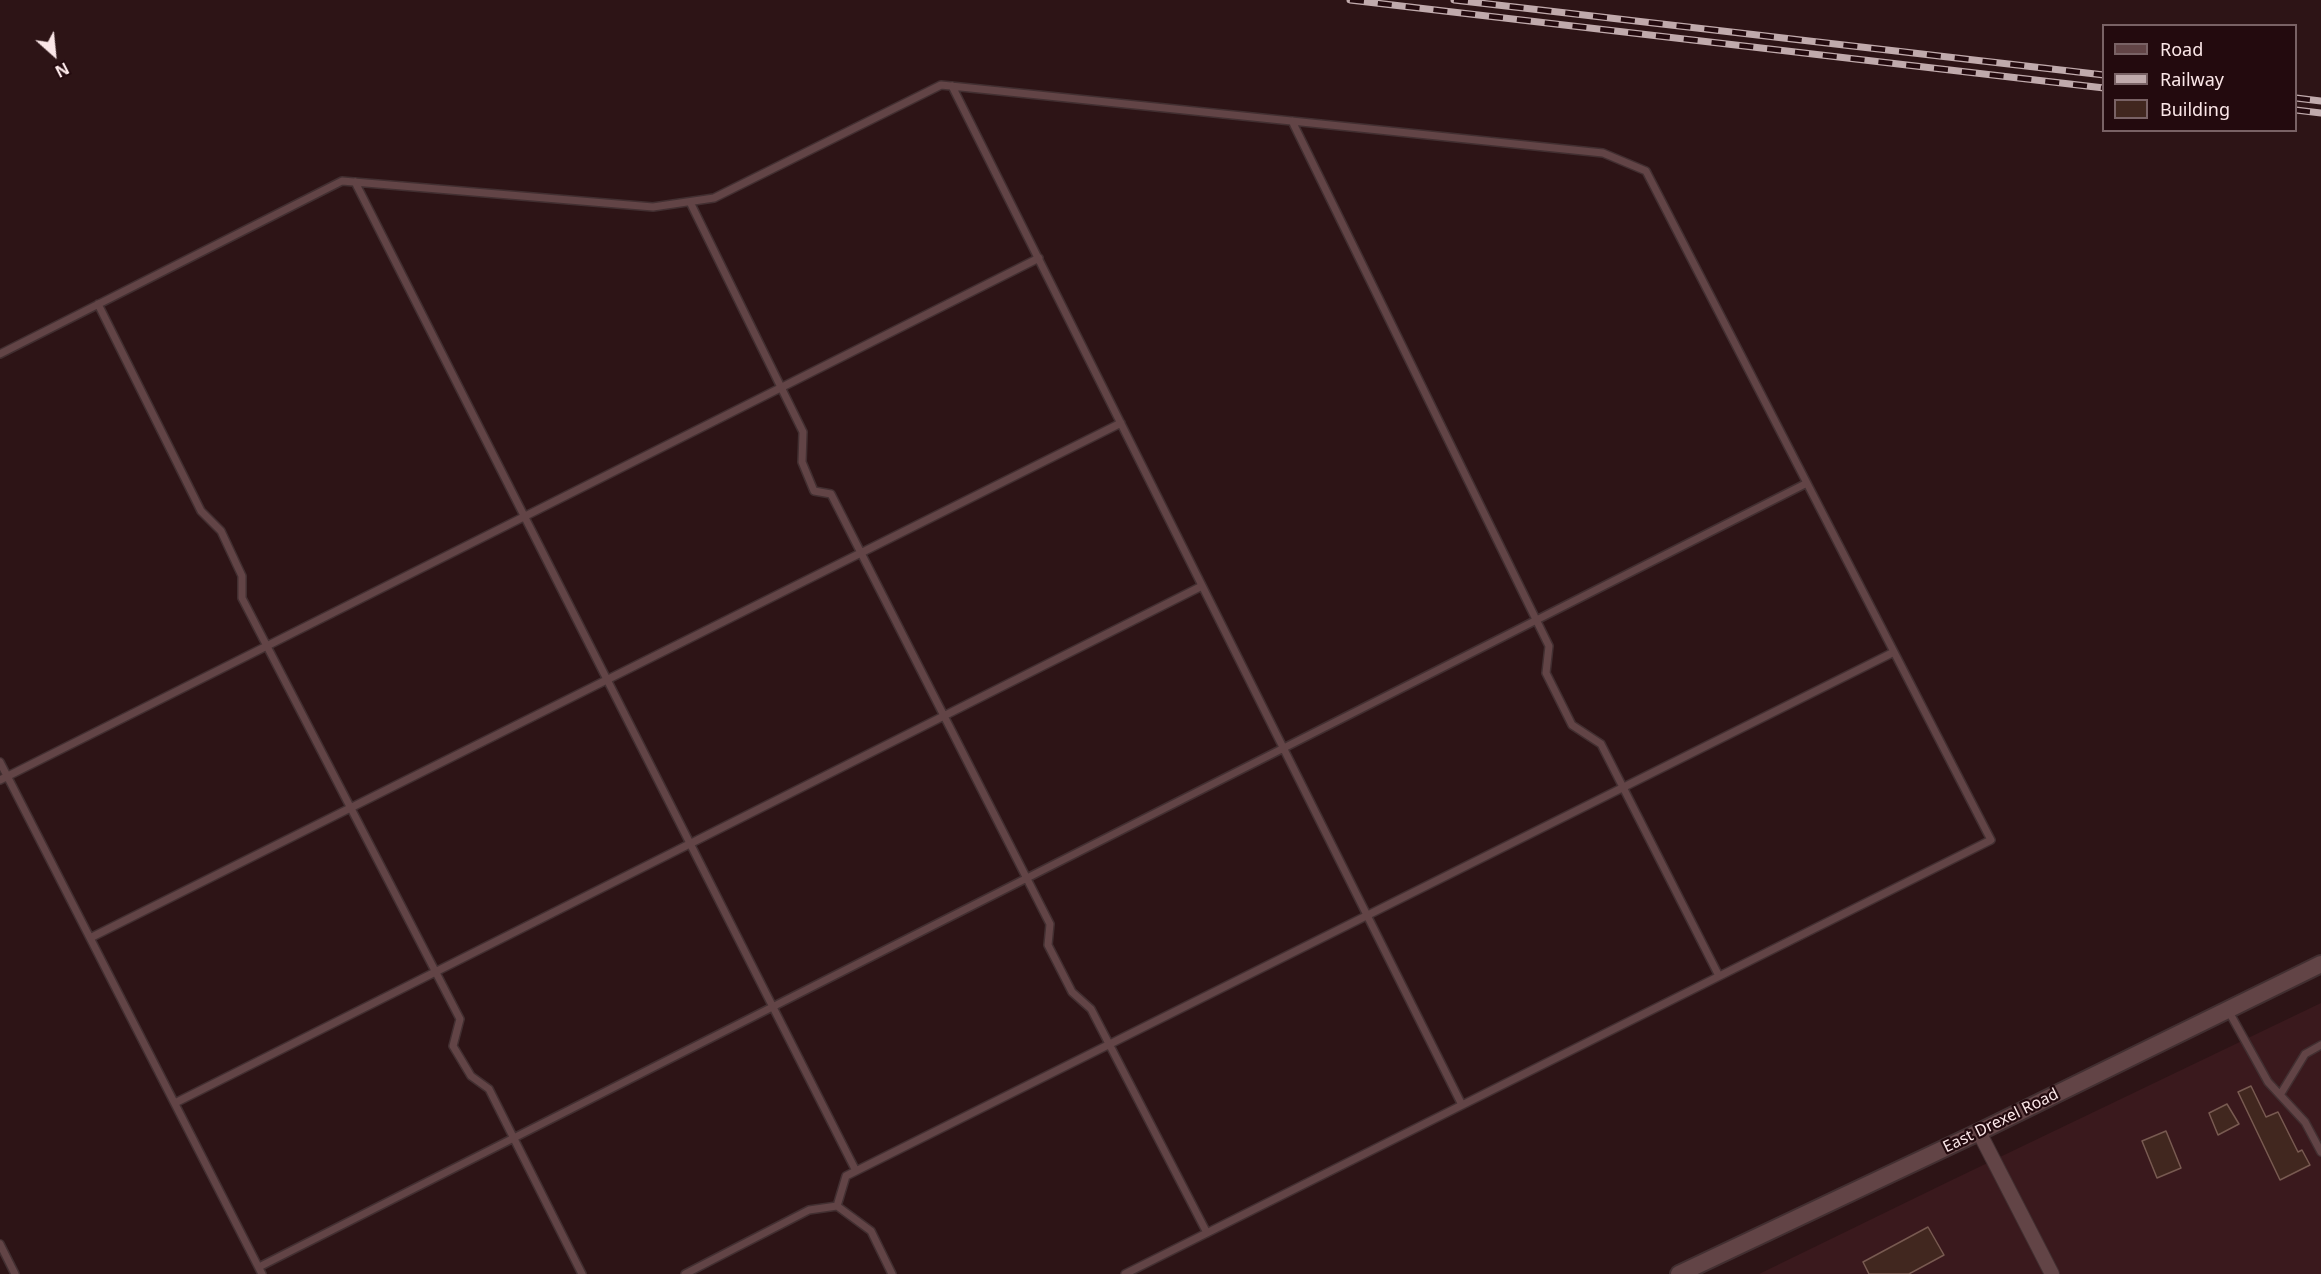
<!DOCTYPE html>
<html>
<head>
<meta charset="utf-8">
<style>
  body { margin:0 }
  #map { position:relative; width:2321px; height:1274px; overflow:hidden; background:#2d1416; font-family:"Noto Sans",sans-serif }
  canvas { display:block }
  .legend { position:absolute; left:2102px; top:24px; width:195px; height:108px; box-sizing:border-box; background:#230a0e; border:2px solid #796265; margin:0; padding:8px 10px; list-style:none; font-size:18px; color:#fbe7e8 }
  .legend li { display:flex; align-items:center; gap:12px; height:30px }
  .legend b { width:30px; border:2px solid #796265 }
  .north { position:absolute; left:24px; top:24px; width:60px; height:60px; -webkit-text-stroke:4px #230a0e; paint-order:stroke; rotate:153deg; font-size:16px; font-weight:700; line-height:24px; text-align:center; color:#fbe7e8 }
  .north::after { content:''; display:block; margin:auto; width:21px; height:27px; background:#fbe7e8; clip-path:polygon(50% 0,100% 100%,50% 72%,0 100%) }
</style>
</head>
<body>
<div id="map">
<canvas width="2321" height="1274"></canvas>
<ul class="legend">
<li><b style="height:8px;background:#624446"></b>Road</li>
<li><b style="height:8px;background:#c0aaac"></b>Railway</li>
<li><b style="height:16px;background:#41271f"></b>Building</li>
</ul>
<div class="north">N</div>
</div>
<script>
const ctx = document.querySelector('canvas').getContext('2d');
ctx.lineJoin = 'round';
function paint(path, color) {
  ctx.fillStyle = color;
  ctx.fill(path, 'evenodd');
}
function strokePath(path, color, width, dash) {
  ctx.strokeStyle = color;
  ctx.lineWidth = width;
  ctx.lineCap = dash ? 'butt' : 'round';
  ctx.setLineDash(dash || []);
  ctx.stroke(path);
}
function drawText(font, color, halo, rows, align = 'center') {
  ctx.font = font + ' "Noto Sans",sans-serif';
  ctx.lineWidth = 4.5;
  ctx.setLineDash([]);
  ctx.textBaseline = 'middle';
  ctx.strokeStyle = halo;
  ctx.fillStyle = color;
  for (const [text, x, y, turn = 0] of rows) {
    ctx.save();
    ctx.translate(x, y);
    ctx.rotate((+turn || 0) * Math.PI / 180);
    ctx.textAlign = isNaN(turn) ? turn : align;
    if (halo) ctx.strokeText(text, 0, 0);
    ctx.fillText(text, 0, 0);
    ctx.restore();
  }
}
paint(new Path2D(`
  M2321 1003V1274H1759L1952 1180Z`), '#3a191d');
const building = new Path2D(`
  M2251 1086 2266 1117 2278 1112 2298 1152 2302 1150 2310 1165 2280 1180 2238 1092Z
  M2227 1104 2239 1124 2218 1135 2209 1113Z
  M2166 1131 2181 1168 2157 1178 2142 1141Z
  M1928 1227 1944 1255 1909 1274H1869L1863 1262Z`);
paint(building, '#41271f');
strokePath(building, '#785a51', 1.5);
const service = new Path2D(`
  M952 86 1462 1105
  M1292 121 1549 646 1546 673 1572 725 1601 744 1719 976
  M355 182 856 1171
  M690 202 803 432 802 462 814 491 831 494 1050 924 1048 945 1072 992 1091 1009 1207 1233
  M98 304 201 511 221 531 242 576V598L460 1019 453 1046 471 1076 489 1089 582 1274
  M0 354 342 181 653 207 714 198 941 85 1603 153 1646 171 1991 840 1125 1274
  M0 762 262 1274
  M0 780 1039 258
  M90 938 1121 423
  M2228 1010 2268 1082 2305 1122 2321 1152
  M2280 1095 2305 1054 2321 1045
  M175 1103 1202 586
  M837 1206 846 1176 1894 652
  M0 1244 15 1274
  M259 1267 1807 483
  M685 1274 809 1210 837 1206 871 1231 892 1274`);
const minor = new Path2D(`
  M1979 1132 2052 1274`);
const tertiary = new Path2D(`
  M1679 1274 1979 1132 2321 964`);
strokePath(service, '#422f31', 10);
strokePath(minor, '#422f31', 16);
strokePath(tertiary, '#422f31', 20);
strokePath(service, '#624446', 7);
strokePath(minor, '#624446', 14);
strokePath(tertiary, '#624446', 16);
const rail = new Path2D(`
  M1350 0 2104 88
  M1454 0 2104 75
  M2296 98 2321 101
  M2296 110 2321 113`);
strokePath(rail, '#c0aaac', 7);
strokePath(rail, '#230a0e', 4.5, [14]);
drawText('16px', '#fbe7e8', '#230a0e', [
  ["East Drexel Road",2001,1121,-26]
]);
</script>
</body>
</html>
